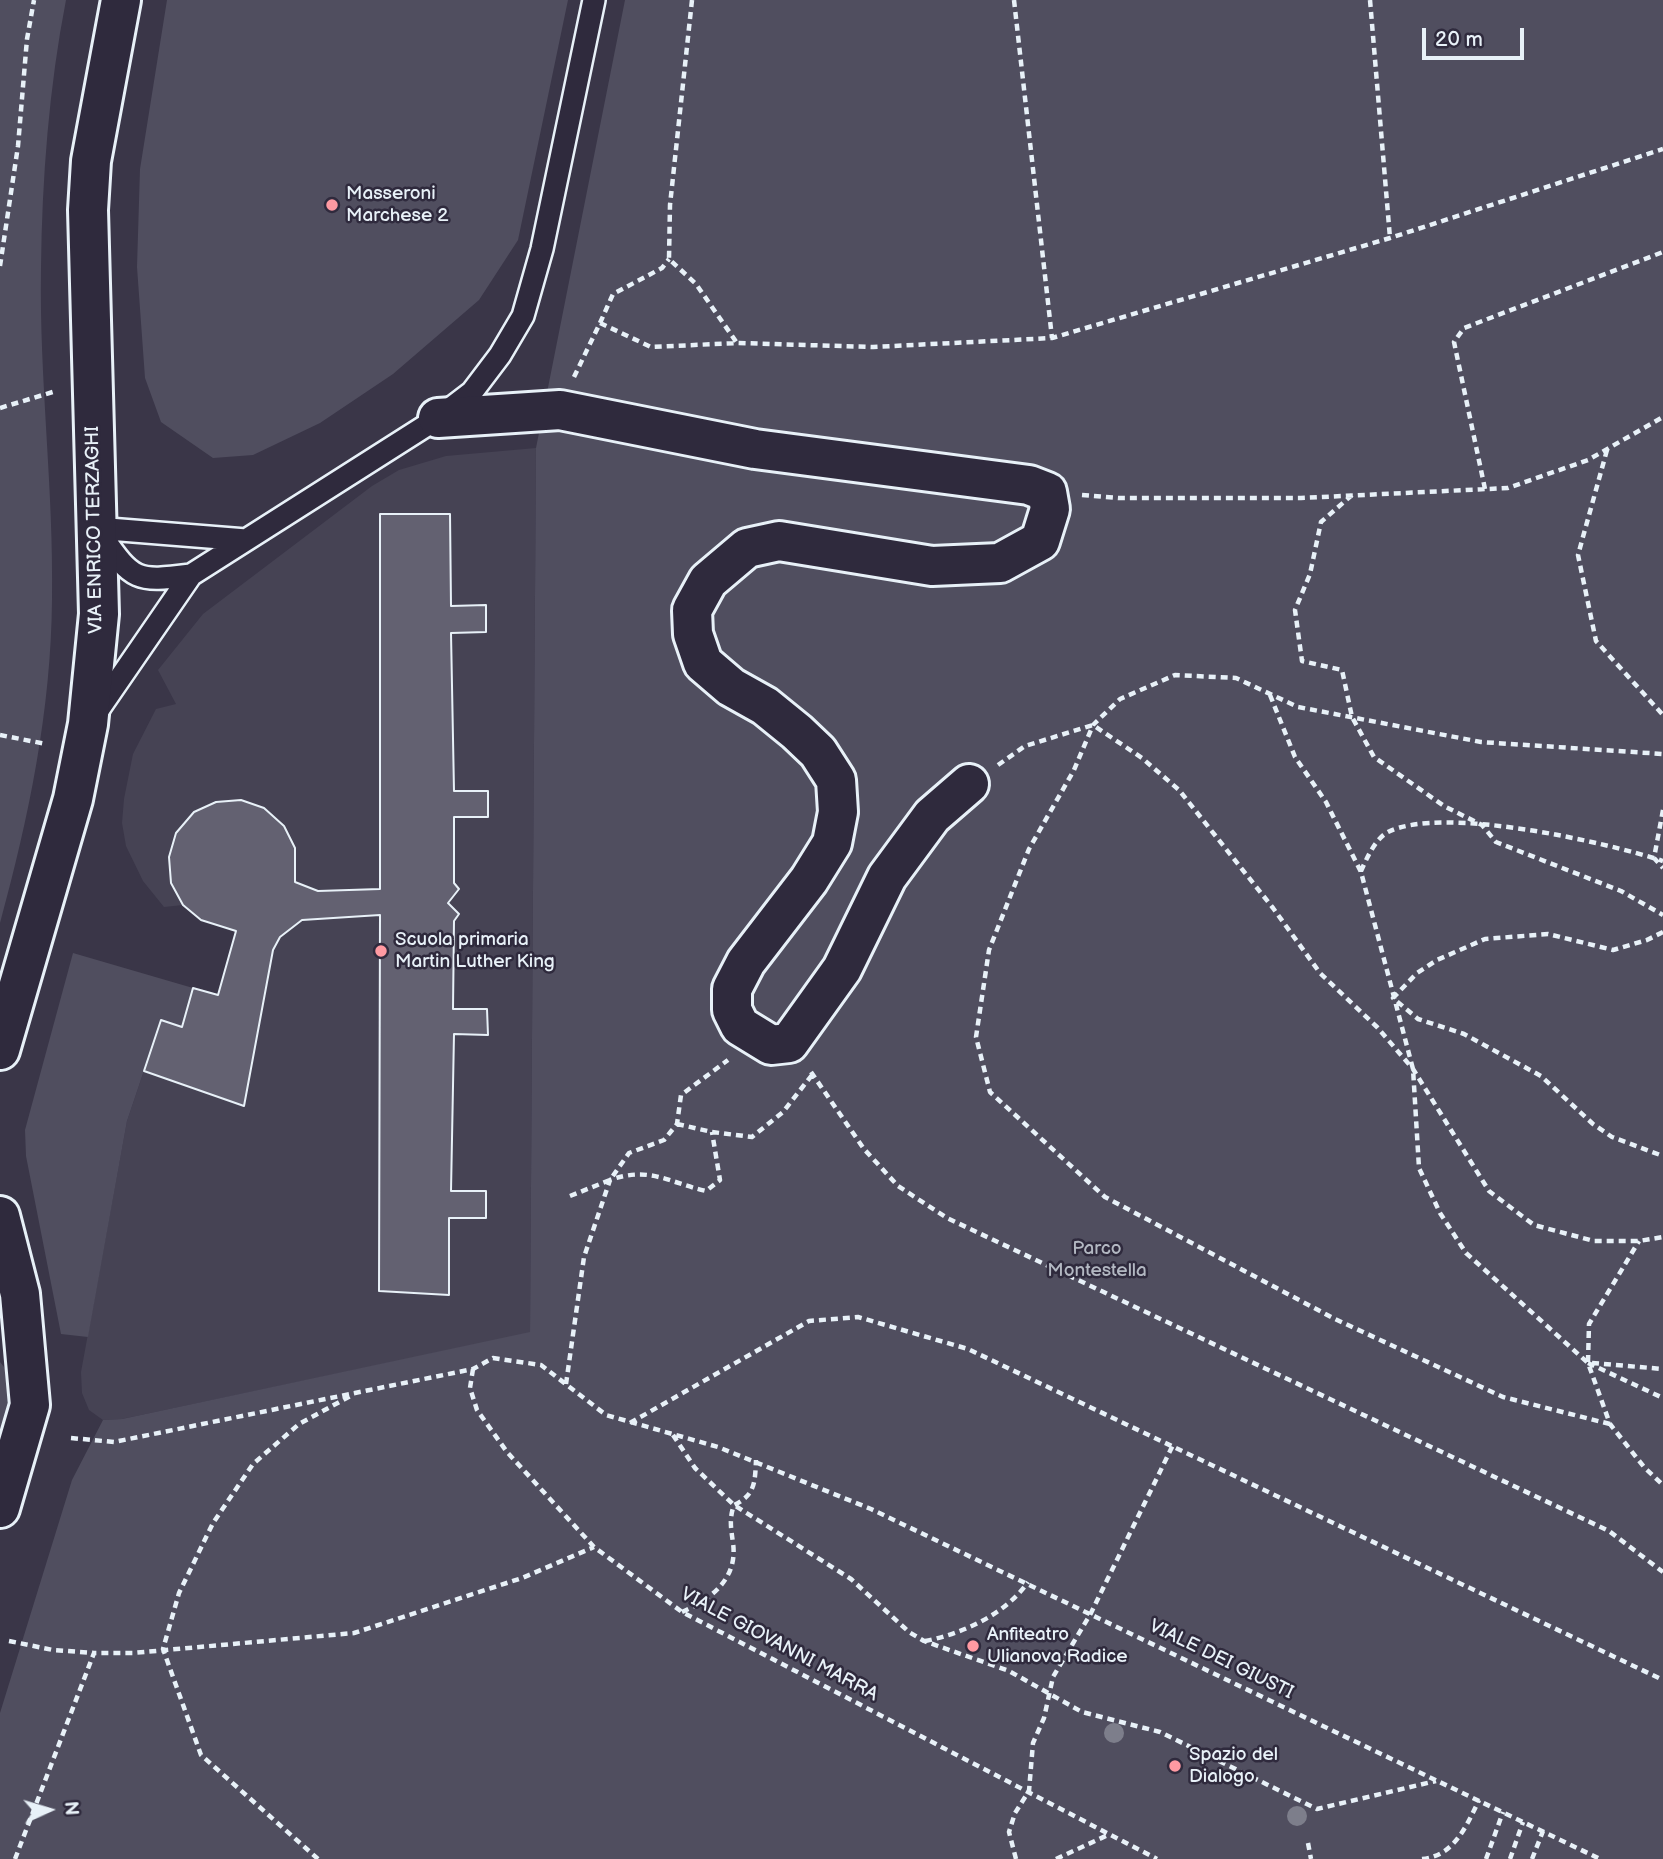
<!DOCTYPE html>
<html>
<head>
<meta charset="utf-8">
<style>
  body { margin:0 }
  #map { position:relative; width:1663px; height:1859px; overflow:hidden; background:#3a3648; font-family:"Balsamiq Sans",sans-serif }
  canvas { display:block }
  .north { position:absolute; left:14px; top:1775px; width:70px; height:70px; -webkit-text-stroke:5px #2f2a3d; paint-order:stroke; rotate:86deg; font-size:19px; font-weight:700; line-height:28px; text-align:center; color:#e8f1f8 }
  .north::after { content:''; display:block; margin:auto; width:24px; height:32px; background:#e8f1f8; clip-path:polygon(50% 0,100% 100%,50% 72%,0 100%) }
  .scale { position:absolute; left:1422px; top:28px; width:102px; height:32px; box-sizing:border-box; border:4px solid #e8f1f8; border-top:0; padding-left:9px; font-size:21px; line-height:24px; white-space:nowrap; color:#e8f1f8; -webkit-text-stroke:5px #2f2a3d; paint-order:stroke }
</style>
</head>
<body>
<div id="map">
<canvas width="1663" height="1859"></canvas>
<div class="north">N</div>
<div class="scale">20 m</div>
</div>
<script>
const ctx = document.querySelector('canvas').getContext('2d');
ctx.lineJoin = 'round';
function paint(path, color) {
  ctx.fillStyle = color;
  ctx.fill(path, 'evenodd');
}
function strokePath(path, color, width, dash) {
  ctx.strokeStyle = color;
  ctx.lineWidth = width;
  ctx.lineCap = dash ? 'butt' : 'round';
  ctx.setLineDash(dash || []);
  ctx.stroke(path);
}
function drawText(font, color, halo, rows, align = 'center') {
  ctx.font = font + ' "Balsamiq Sans",sans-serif';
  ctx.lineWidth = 5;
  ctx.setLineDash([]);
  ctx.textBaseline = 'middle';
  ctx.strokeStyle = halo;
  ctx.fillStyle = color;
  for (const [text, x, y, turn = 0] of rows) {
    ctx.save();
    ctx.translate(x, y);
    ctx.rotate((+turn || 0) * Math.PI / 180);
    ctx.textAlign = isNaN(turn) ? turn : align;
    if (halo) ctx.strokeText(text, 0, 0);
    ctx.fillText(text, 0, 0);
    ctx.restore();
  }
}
paint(new Path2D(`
  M536 448 530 1333 122 1419 103 1420 89 1410 82 1393 81 1372 127 1121 161 1020 182 1026 193 988 218 994 236 932 201 920 183 905 164 907 143 881 126 846 122 823 124 799 133 754 156 709 176 704 158 670 203 614 372 486 399 470 446 456Z`), '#464354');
paint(new Path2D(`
  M0 0H66C49 87 42 179 41 268 39 379 54 490 52 600 51 710 29 817 0 923Z
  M167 0H568L518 240 479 300 393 374 320 423 253 455 213 458 161 422 145 378 137 267 140 169Z
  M625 0H1663V1859H0V1713L72 1480 103 1420 122 1419 530 1332 536 448Z
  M73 953 193 988 182 1027 161 1020 127 1121 88 1337 61 1334 26 1156 25 1130Z
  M0 1362C25 1390 8 1425 0 1458Z`), '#504e5f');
const building = new Path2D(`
  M380 514H450L451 606 486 605V632L451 633 454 791H488V817H454V883L459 889 448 903 459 914 454 921 453 1009H487L488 1035 454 1034 451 1191H486V1218H449V1295L379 1291 380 915 302 920 280 937 273 950 244 1106 144 1071 161 1020 182 1027 193 988 218 995 236 931 201 920 183 905 171 883 169 857 176 833 194 812 216 802 241 800 264 808 284 826 295 848V882L318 891 380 889Z`);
paint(building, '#636171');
strokePath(building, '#e8f1f8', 2);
const lane = new Path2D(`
  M96 528 246 540
  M101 535C133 581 136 582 191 575
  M94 716 191 575 438 418 472 392 500 355 523 316 542 249 594 0`);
const street = new Path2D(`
  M438 418 560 410 755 449 1029 485 1047 492 1050 509 1040 541 1000 563 932 566 779 541 747 548 708 581 692 610 693 634 703 663 731 687 765 706 797 732 818 752 836 780 838 812 832 843 809 880 746 962 732 989V1010L740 1026 771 1045 789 1043 842 969 887 877 932 816 969 784`);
const secondary = new Path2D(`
  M0 1050 73 799 88 724 99 614 88 210 91 161 121 0
  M0 1216 20 1294 30 1405 0 1508`);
strokePath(lane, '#e8f1f8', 26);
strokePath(street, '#e8f1f8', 44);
strokePath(secondary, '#e8f1f8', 44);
strokePath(new Path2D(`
  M692 0 670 205 669 259 696 284 737 343
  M1014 0 1052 338
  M1370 0 1390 238
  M0 266 18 146 27 39 34 0
  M600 323 613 294 662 268 669 259
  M574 377 600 323 651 347 738 343 873 347 1052 338 1390 238 1663 149
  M0 408 56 391
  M1607 450 1578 555 1596 641 1663 715
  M1485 489 1454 342 1464 328 1663 252
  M1082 495 1118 498H1301L1508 488 1588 460 1663 417
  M1352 495 1321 522 1310 574 1295 610 1302 661 1342 670 1352 717 1374 757 1444 806 1482 825 1496 842 1621 891 1663 915
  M1270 695 1295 757 1326 802 1361 872 1413 1069 1419 1168 1440 1213 1466 1253 1588 1363 1610 1424 1644 1467 1663 1485
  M0 735 46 744
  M998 765 1025 746 1093 725 1142 758 1179 790 1273 908 1320 973 1377 1027 1413 1069 1489 1191 1534 1225 1594 1241H1639L1663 1237
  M1663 810 1654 858 1663 868
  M1361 871C1367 858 1375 839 1388 832 1442 805 1605 842 1663 861
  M1663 932 1647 940 1613 950 1548 934 1485 939 1437 960 1417 973 1393 998 1418 1019 1464 1034 1541 1076 1593 1124 1612 1137 1663 1156
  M811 1072 864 1149 898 1186 947 1218 1609 1531 1663 1572
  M677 1124 712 1132 752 1137 783 1112 812 1075
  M570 1196 610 1180 629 1153 664 1140 677 1124 681 1095 728 1060
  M1588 1362 1589 1324 1639 1241
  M1588 1363 1663 1398
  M1592 1363 1663 1369
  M473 1369 470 1388 477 1410 507 1452 594 1547 682 1612 1157 1859
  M566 1384 584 1257 610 1180C650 1166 667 1182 706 1191L720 1180 712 1132
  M630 1423 809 1321 858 1317 968 1349 1663 1680
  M1610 1424 1503 1397 1335 1319 1105 1197 990 1092 976 1037 989 950 1029 849 1074 770 1093 725 1120 699 1175 675 1236 678 1298 707 1481 742 1663 754
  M673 1435 695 1468 734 1505 851 1579 909 1632 924 1641 1009 1671 1082 1712 1160 1732 1317 1809 1436 1781
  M71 1438 114 1442 473 1369 493 1358 541 1365 606 1415 718 1447 871 1509 1600 1859
  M682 1612C712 1599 738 1578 733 1543 731 1528 729 1519 734 1505 755 1495 755 1483 756 1460
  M9 1641 53 1650 94 1653
  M925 1641C962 1634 1006 1614 1028 1582
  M1308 1843 1311 1859
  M15 1859 94 1653H133L354 1633 522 1578 594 1547
  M318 1859 201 1755 163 1649 179 1593 213 1523 253 1464 299 1424 354 1394
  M1016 1859 1009 1832 1015 1813 1029 1791 1033 1743 1044 1718 1053 1677 1091 1613 1173 1445
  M1056 1859 1110 1834
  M1422 1859C1454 1856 1466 1827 1479 1800
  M1486 1859 1503 1812
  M1510 1859 1523 1822
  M1532 1859 1543 1831`), '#e8f1f8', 4.5, [7, 5]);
strokePath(lane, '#2f2a3d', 21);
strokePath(street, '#2f2a3d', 38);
strokePath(secondary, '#2f2a3d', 38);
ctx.fillStyle = '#7d7e8b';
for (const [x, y] of [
  [1114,1733],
  [1297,1816]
]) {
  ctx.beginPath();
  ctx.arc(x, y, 10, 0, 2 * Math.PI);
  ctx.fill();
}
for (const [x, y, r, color] of [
  [332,205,7,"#ff9aa2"],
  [381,951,7,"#ff9aa2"],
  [973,1646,7,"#ff9aa2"],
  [1175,1766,7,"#ff9aa2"]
]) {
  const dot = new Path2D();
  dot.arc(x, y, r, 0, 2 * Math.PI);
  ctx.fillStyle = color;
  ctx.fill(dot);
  strokePath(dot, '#2f2a3d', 2.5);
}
drawText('19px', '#e8f1f8', '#2f2a3d', [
  ["Masseroni",346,194],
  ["Marchese 2",346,216],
  ["Scuola primaria",395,940],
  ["Martin Luther King",395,962],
  ["Anfiteatro",987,1635],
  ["Ulianova Radice",987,1657],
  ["Spazio del",1189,1755],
  ["Dialogo",1189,1777]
], 'left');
drawText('19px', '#e8f1f8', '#2f2a3d', [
  ["VIA ENRICO TERZAGHI",95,530,-91],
  ["VIALE GIOVANNI MARRA",779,1645,28],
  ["VIALE DEI GIUSTI",1221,1660,26]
]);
drawText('19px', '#b3b8c2', '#2f2a3d', [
  ["Parco",1097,1249],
  ["Montestella",1097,1271]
]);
</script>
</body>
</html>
